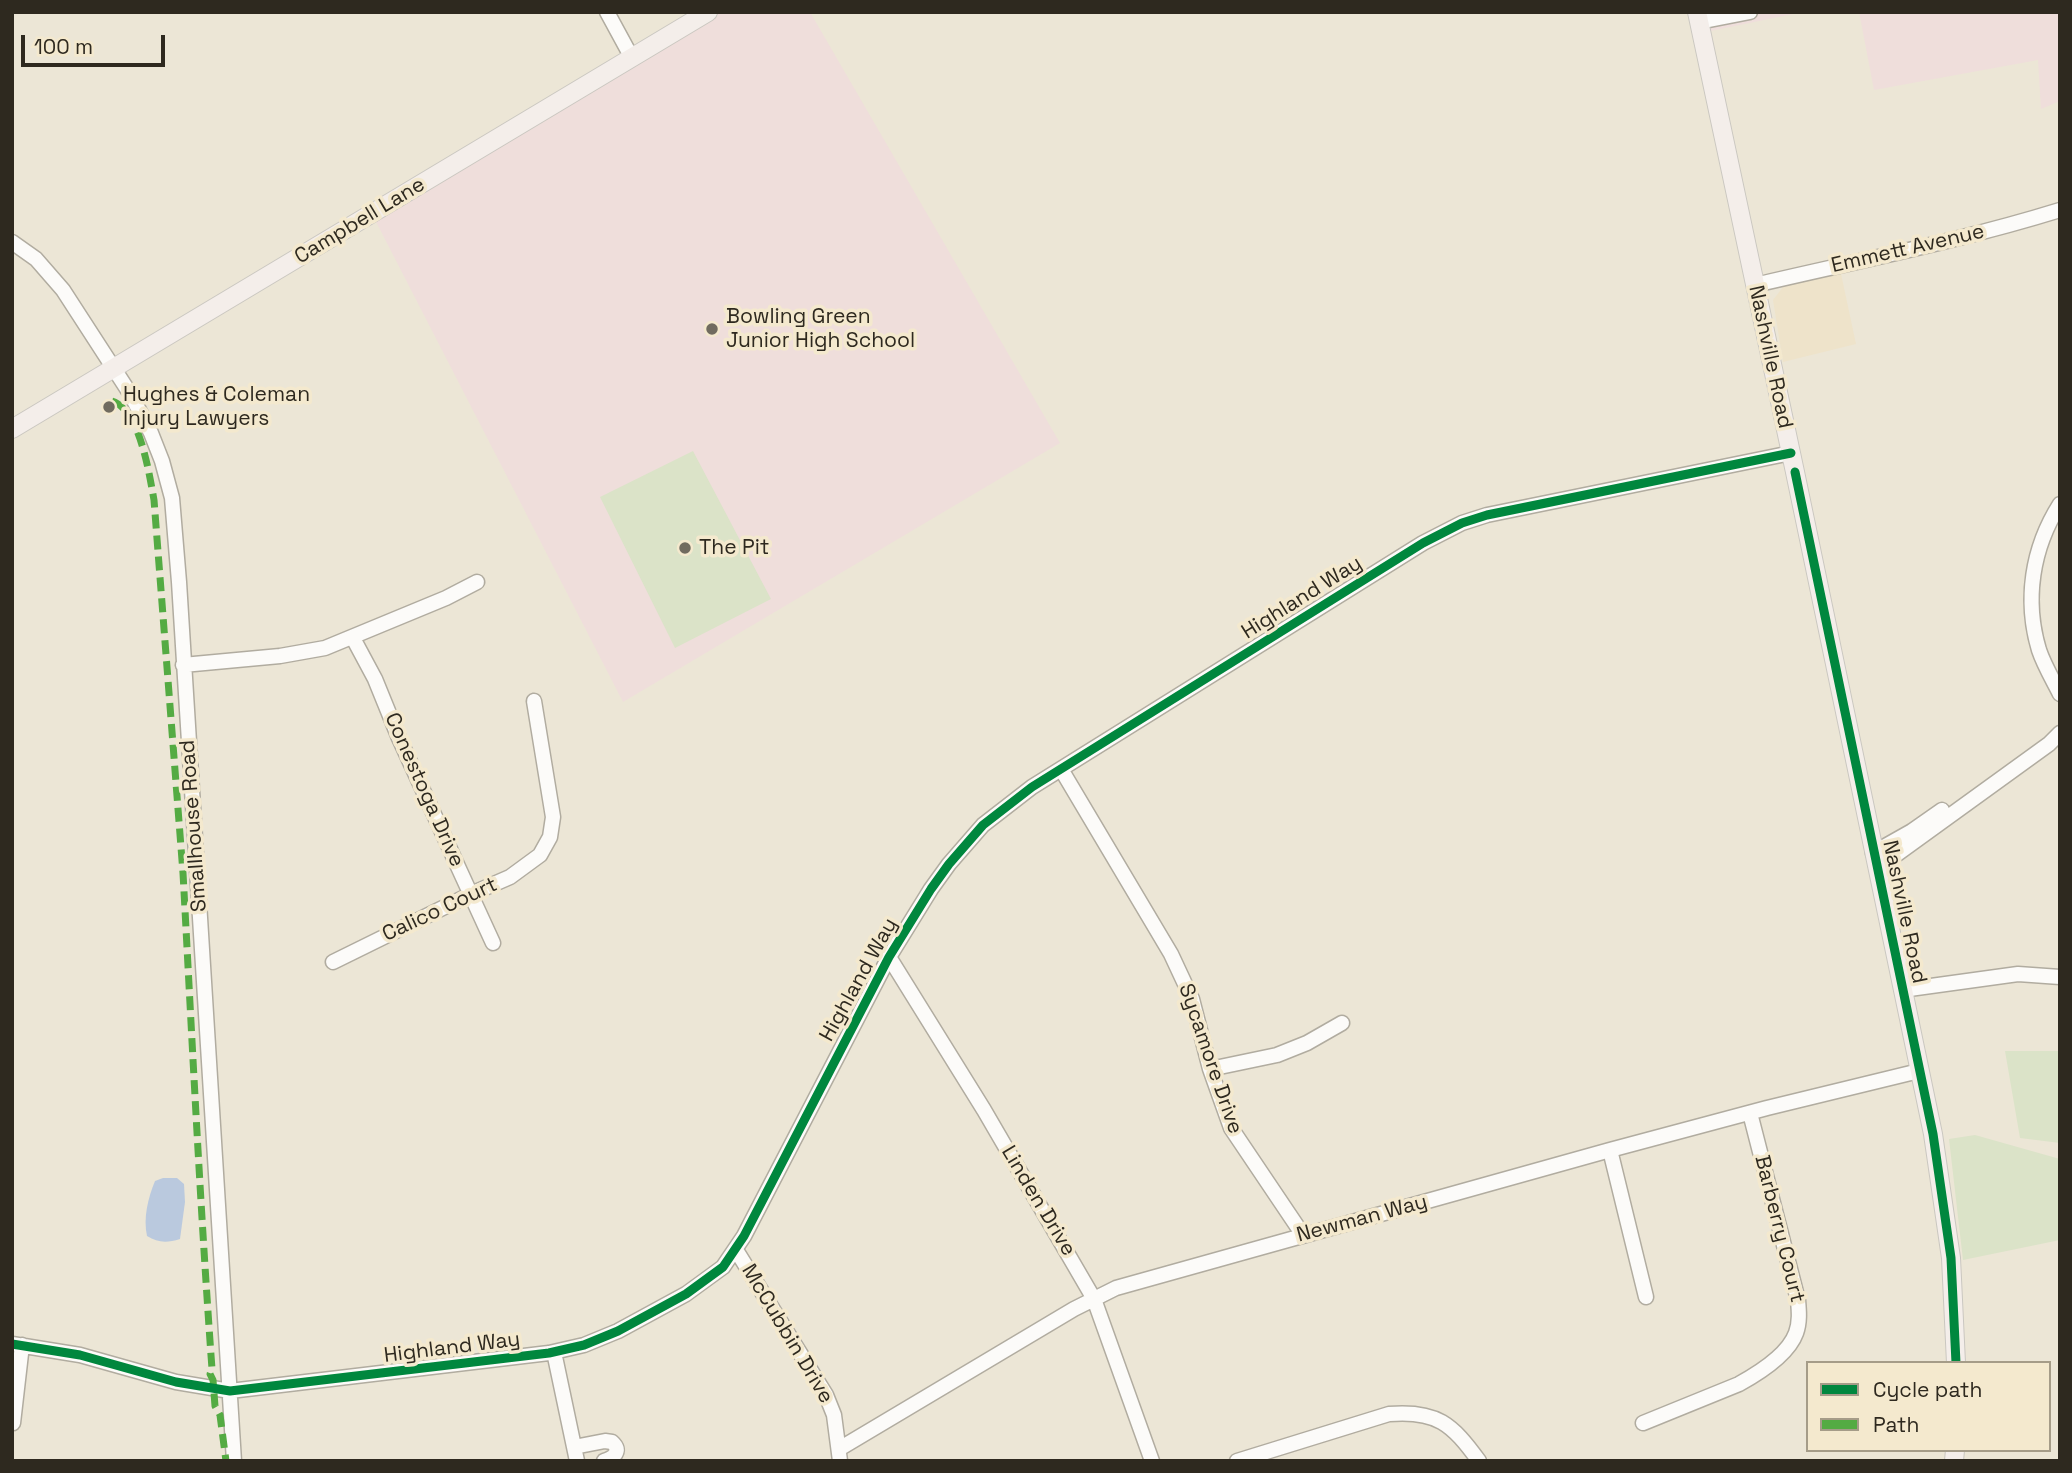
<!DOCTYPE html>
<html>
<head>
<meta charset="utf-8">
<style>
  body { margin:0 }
  #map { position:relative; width:2072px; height:1473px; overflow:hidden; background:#ece6d6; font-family:"Space Grotesk",sans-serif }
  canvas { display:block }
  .frame { position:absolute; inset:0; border:14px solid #2e291f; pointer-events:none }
  .legend { position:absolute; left:1806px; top:1361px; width:245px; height:91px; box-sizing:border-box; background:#f4e9ce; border:2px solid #a59c88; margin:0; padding:9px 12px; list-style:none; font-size:21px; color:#2e291f }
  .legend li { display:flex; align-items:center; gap:14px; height:35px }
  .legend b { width:35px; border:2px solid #a59c88 }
  .scale { position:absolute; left:21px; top:35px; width:144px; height:32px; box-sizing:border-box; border:4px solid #2e291f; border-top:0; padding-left:9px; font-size:21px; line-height:24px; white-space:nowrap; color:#2e291f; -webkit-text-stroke:5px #f4e9ce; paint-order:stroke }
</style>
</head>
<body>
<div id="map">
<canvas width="2072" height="1473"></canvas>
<div class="frame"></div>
<ul class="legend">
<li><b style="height:9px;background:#00873e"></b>Cycle path</li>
<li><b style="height:9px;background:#54ab43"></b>Path</li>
</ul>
<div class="scale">100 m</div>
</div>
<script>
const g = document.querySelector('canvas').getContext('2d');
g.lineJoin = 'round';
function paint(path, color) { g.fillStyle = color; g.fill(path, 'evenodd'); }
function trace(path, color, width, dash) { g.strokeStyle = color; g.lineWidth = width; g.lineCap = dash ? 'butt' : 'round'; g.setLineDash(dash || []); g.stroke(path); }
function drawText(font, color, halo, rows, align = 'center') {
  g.font = font + ' "Space Grotesk",sans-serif'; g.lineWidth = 7; g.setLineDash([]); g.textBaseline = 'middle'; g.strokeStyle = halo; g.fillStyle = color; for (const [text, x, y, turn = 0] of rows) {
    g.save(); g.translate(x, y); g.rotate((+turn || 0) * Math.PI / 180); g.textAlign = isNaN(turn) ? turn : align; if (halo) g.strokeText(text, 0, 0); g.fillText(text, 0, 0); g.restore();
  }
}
const built = new Path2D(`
  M 1840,269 L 1856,344 L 1783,362 L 1773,300 L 1783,287 Z`);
const education = new Path2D(`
  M 708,12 L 810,12 L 1060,443 L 623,702 L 372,214 Z
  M 1697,12 L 1803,12 L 1701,33 Z
  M 1859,12 L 2060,12 L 2060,101 L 2041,109 L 2038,60 L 1874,90 Z`);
const green = new Path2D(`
  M 693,451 L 771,599 L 675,648 L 600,497 Z
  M 2005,1051 L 2060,1051 L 2060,1143 L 2020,1138 Z
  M 1975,1135 L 2060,1159 L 2060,1240 L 1963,1260 L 1949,1139 Z`);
const water = new Path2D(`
  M 163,1178 L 177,1178 L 184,1184 L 185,1202 L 180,1239 C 167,1243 158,1243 147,1236 C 143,1218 148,1198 155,1181 Z`);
const minor = new Path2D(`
  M 607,12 L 632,58
  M 1699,22 L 1750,12
  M 12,242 L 36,259 L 63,290 L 131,395 L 151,433 L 162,461 L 172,498 L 179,582 L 234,1461
  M 1755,285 C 1857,261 1960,241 2060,210
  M 2060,504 C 2032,548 2024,600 2039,650 C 2044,665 2053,680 2060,694
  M 353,638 L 375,679 L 399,738 L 493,943
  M 183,665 L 280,656 L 325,648 L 446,598 L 477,582
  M 1061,769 L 1171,954 L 1192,999 L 1210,1069 L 1231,1128 L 1303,1235
  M 1873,853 L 1912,831 L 1942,810
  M 1876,865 L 1897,854 L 2049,744 L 2060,733
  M 889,957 L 984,1110 L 1094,1299 L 1152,1461
  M 333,962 L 471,894 L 510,877 L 540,855 L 550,837 L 553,817 L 534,701
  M 1902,990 L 2018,974 L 2060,977
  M 1210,1069 L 1277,1055 L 1307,1043 L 1342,1023
  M 1610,1150 L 1646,1297
  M 736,1250 L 826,1395 L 834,1415 L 840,1461
  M 12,1344 L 80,1355 L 176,1382 L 230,1391 L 549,1353 L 584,1345 L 618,1331 L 686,1294 L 723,1267 L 744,1236 L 889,957 L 931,889 L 949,864 L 983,825 L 1032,787 L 1423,543 L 1462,523 L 1487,515 L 1791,453
  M 554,1352 L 577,1461
  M 13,1423 L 22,1345
  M 1643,1423 L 1739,1384 C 1759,1373 1788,1355 1796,1333 C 1800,1322 1799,1311 1798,1300 L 1750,1113
  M 574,1447 L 605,1441 L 612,1442 C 622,1451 614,1458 604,1461
  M 839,1449 L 1074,1309 L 1116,1288 L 1610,1150 L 1767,1108 L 1919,1071
  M 1237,1461 L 1389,1414 C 1437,1410 1452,1424 1479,1461`);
const major = new Path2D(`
  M 1697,12 L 1795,472 L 1933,1134 L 1951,1258 L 1956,1363
  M 12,429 L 708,12
  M 1954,1461 L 1955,1450`);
const quiet = new Path2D(`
  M 112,401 C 140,410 149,473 154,500 L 183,873 C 192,1038 200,1204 212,1369 L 210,1374 L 213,1380 L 215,1406 L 220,1415 L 226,1461`);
const cycleway = new Path2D(`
  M 1795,472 L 1933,1134 L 1951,1258 L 1956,1363
  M 12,1344 L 80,1355 L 176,1382 L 230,1391 L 549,1353 L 584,1345 L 618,1331 L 686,1294 L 723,1267 L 744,1236 L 889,957 L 931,889 L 949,864 L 983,825 L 1032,787 L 1423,543 L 1462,523 L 1487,515 L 1791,453`);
const markers = [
  [712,329,7,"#706b5f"],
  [109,407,7,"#706b5f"],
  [685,548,7,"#706b5f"]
];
const streetNames = [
  ["Campbell Lane",360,221,-31],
  ["Emmett Avenue",1908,249,-13],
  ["Nashville Road",1770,357,78],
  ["Highland Way",1302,598,-32],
  ["Conestoga Drive",424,790,66],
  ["Smallhouse Road",194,826,-94],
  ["Calico Court",440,910,-25],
  ["Nashville Road",1904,912,78],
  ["Highland Way",859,980,-61],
  ["Sycamore Drive",1210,1059,71],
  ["Linden Drive",1038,1201,59],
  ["Newman Way",1362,1219,-15],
  ["Barberry Court",1779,1229,76],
  ["McCubbin Drive",787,1334,59],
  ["Highland Way",452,1348,-7]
];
const poiNames = [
  ["Bowling Green",726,317],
  ["Junior High School",726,341],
  ["Hughes & Coleman",123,395],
  ["Injury Lawyers",123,419],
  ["The Pit",699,548]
];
paint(built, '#eee3ca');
paint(education, '#efdedb');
paint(green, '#dbe3c8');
paint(water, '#bac9de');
trace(minor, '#b1aca0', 17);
trace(major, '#cac7c0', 20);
trace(minor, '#fcfbf9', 14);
trace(major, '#f4eeea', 18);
trace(quiet, '#54ab43', 7, [14, 7]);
trace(cycleway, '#00873e', 9);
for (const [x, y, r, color] of markers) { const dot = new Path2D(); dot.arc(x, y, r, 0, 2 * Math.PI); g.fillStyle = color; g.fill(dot); trace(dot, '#f4e9ce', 2.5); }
drawText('21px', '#2e291f', '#f4e9ce', streetNames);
drawText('21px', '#2e291f', '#f4e9ce', poiNames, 'left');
</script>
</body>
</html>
